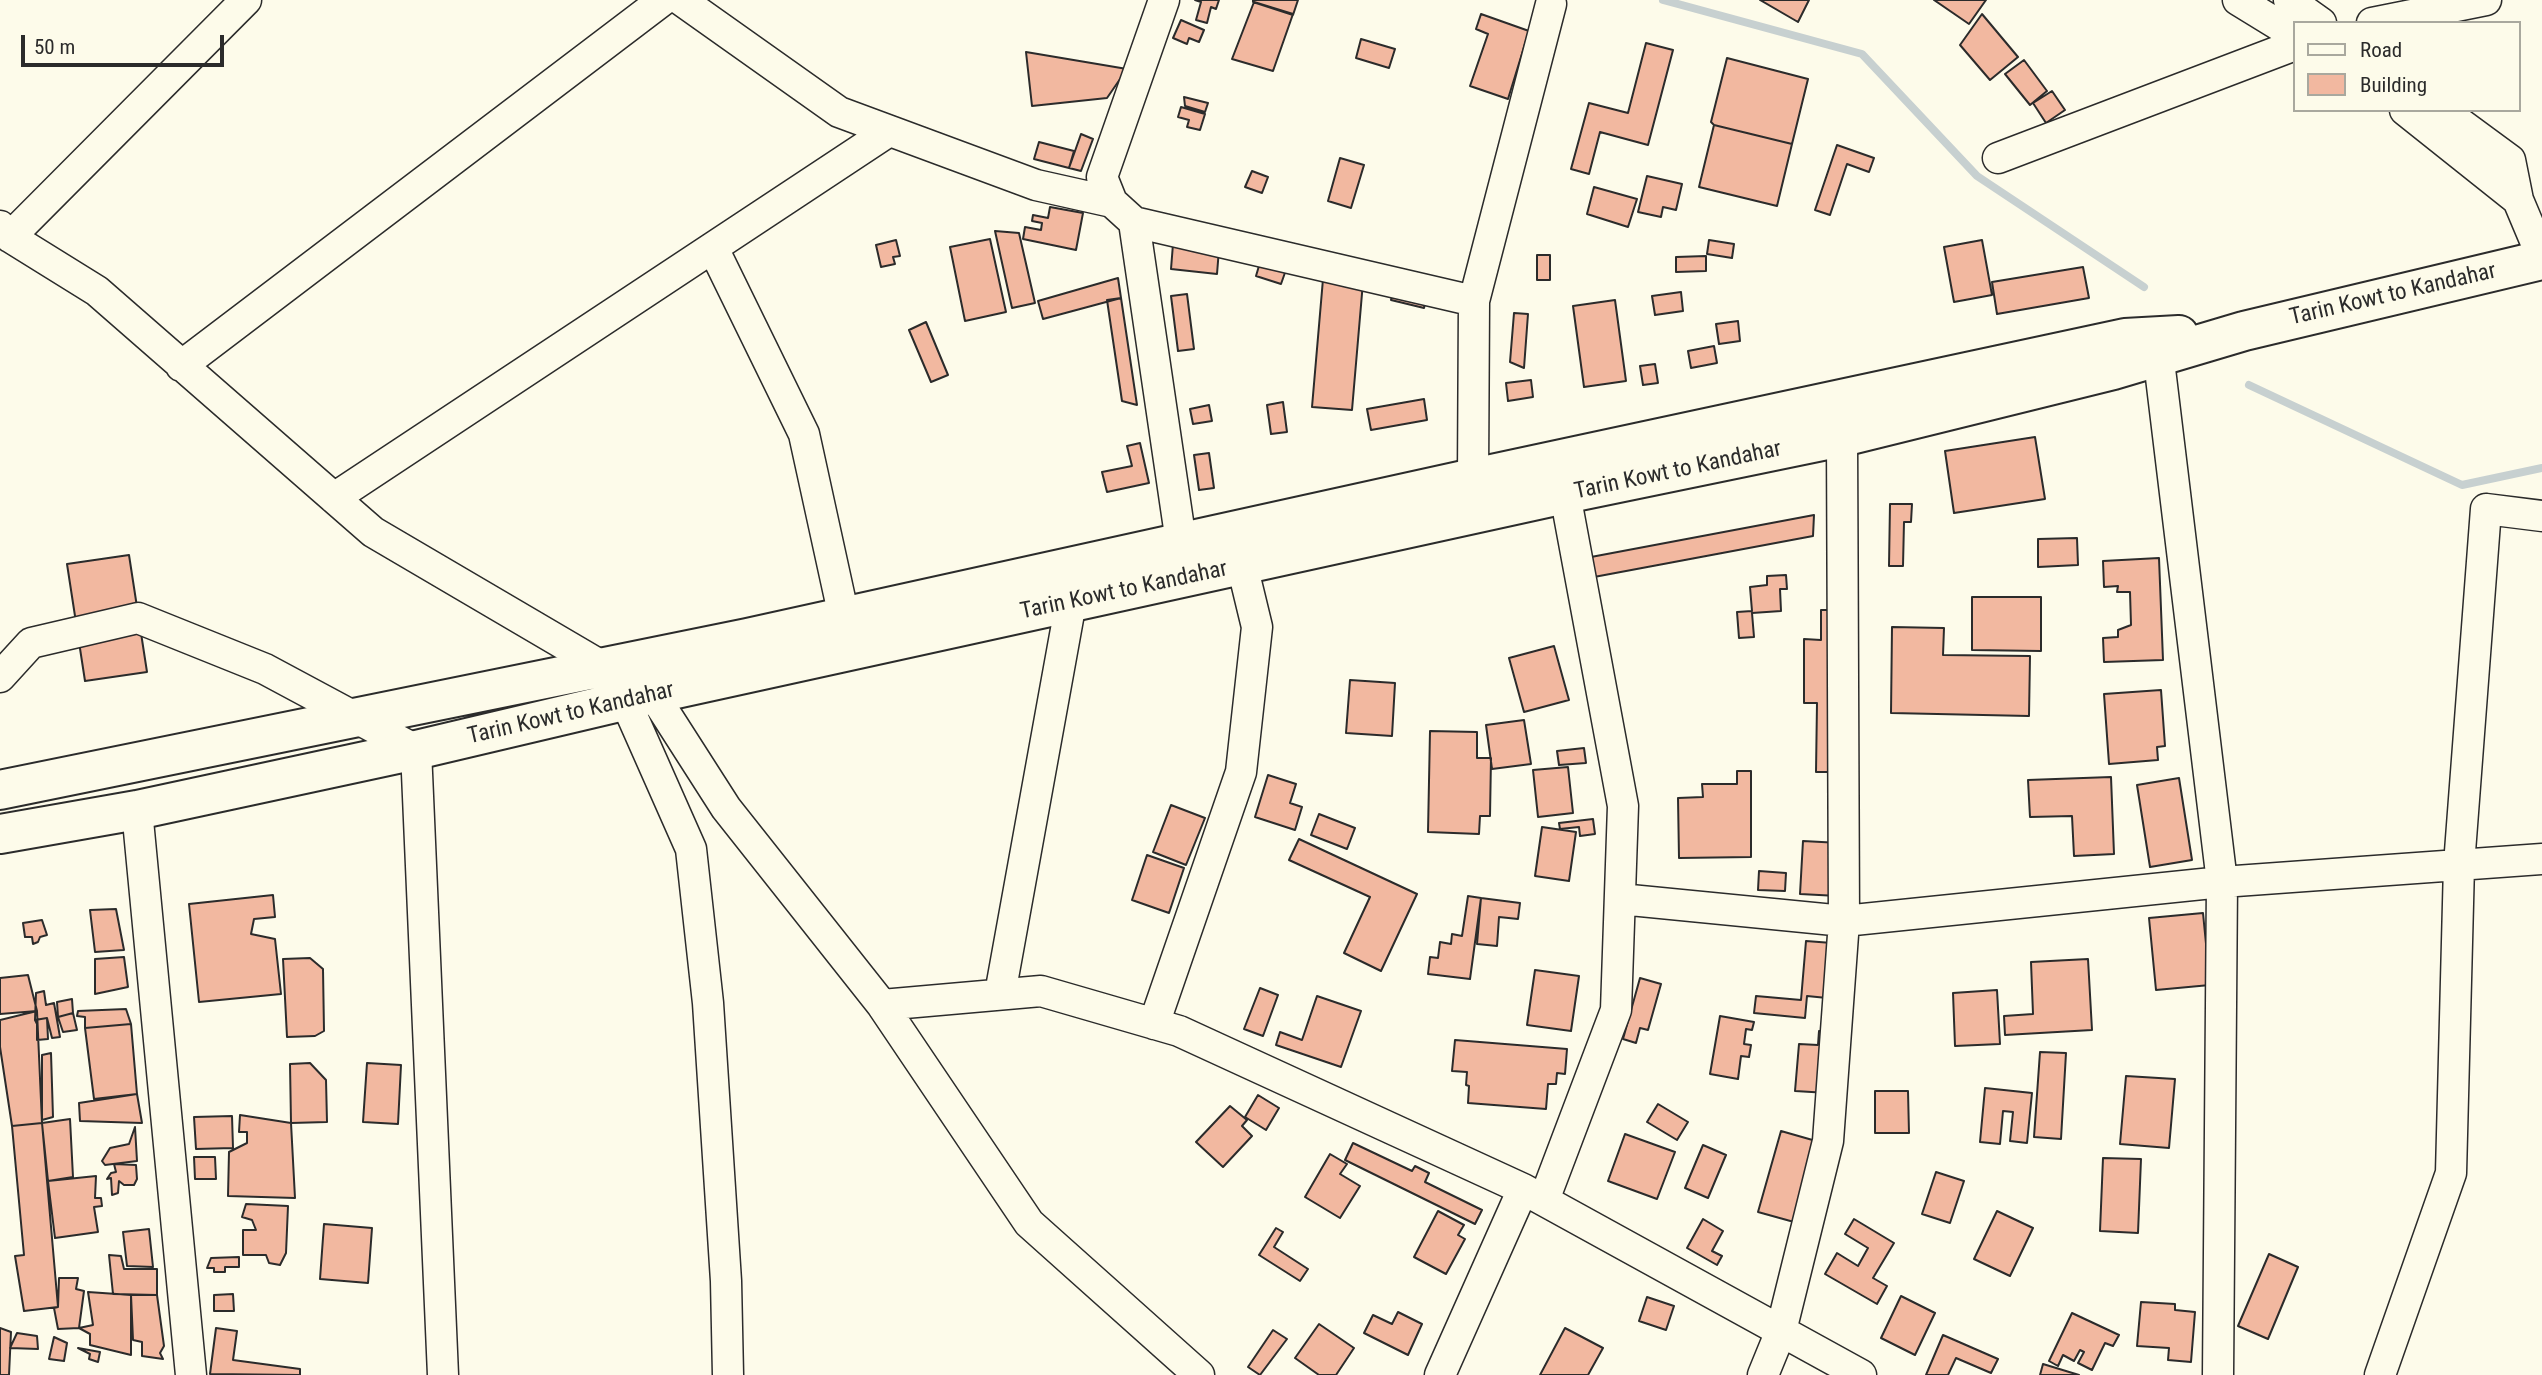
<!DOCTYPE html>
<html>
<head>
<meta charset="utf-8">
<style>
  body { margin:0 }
  #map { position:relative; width:2542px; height:1375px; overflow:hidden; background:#fdfbea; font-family:"Roboto Condensed",sans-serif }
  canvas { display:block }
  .legend { position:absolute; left:2293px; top:21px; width:228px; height:91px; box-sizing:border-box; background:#fdfbea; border:2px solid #a9a89e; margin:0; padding:9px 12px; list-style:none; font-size:21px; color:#2b2b2b }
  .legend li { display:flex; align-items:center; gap:14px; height:35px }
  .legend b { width:35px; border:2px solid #a9a89e }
  .scale { position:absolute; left:21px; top:35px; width:203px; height:32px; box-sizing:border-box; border:4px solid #2b2b2b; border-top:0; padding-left:9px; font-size:21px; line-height:24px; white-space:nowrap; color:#2b2b2b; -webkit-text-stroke:5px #fdfbea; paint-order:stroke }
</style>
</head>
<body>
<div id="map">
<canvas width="2542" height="1375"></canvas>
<ul class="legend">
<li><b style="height:9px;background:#fdfbea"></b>Road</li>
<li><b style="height:19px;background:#f2b8a0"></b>Building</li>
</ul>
<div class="scale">50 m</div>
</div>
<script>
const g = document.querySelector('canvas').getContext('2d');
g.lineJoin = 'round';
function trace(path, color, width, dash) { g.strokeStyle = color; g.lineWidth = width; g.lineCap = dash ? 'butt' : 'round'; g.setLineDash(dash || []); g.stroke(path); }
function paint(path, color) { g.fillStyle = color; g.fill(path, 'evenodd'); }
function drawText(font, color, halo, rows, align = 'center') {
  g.font = font + ' "Roboto Condensed",sans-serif'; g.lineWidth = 5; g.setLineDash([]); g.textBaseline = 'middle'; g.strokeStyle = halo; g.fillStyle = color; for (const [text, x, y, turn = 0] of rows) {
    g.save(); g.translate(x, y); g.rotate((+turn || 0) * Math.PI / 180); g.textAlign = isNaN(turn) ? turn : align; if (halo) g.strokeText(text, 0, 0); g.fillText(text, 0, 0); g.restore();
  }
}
const stream = new Path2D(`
  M 1663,0 L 1862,54 L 1977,176 L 2144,287
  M 2249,385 L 2462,485 L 2542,468`);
const building = new Path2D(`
  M 1195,0 L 1219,0 L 1216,9 L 1211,7 L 1207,23 L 1196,20 L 1201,2 Z
  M 1253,0 L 1298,0 L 1293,15 L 1253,2 Z
  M 1760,0 L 1809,0 L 1798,22 Z
  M 1934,0 L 1986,0 L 1969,24 Z
  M 1254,2 L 1293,14 L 1273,71 L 1232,59 Z
  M 1481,14 L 1529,31 L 1508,99 L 1470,86 L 1488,34 L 1476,29 Z
  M 1982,14 L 2018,57 L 1990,80 L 1960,45 Z
  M 1181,20 L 1204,30 L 1199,42 L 1189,38 L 1187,44 L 1173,38 Z
  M 1361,39 L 1395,49 L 1389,68 L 1356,58 Z
  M 1646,43 L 1673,50 L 1648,145 L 1600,132 L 1589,174 L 1571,169 L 1589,103 L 1628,113 Z
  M 1026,52 L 1127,69 L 1107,98 L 1032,106 Z
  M 1727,58 L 1808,79 L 1792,144 L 1714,125 L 1711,122 Z
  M 2024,60 L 2047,91 L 2030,105 L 2005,74 Z
  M 2052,91 L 2065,110 L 2046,123 L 2033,103 Z
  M 1184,97 L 1208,103 L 1205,112 L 1185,106 Z
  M 1181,107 L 1205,114 L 1200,130 L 1187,127 L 1189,120 L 1178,117 Z
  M 1714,125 L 1792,144 L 1777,206 L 1699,187 Z
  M 1081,134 L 1093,139 L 1081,171 L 1069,168 Z
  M 1039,142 L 1074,151 L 1069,168 L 1034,159 Z
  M 1837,145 L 1874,158 L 1869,172 L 1847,164 L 1830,215 L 1815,210 Z
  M 1340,158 L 1364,165 L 1351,208 L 1328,201 Z
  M 1252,171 L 1268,177 L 1262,193 L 1245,187 Z
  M 1647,176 L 1682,184 L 1676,210 L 1663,207 L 1661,217 L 1638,212 Z
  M 1594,187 L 1637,199 L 1628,227 L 1587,214 Z
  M 1050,207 L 1083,213 L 1076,250 L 1023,239 L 1025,227 L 1041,230 L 1042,223 L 1032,221 L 1033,215 L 1048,218 Z
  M 995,231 L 1019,233 L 1035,303 L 1012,308 Z
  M 990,239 L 1006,312 L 965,321 L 950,247 Z
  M 896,240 L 900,256 L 893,257 L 895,264 L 881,267 L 876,245 Z
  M 1709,240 L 1734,244 L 1732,258 L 1707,254 Z
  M 1982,240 L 1992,295 L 1954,302 L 1944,247 Z
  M 1173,244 L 1219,249 L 1217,274 L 1171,269 Z
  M 1537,255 L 1550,255 L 1550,280 L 1537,280 Z
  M 1706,256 L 1706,271 L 1676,272 L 1676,257 Z
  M 1261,259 L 1287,267 L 1281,284 L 1256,276 Z
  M 2083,267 L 2089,298 L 1997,314 L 1992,282 Z
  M 1118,278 L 1121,298 L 1043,319 L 1038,301 Z
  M 1323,279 L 1363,282 L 1352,410 L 1312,407 Z
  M 1395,283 L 1428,291 L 1424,308 L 1391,300 Z
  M 1681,292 L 1683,311 L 1655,315 L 1652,296 Z
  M 1187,294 L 1194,349 L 1178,351 L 1171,296 Z
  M 1121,298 L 1137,405 L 1122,401 L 1107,300 Z
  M 1615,300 L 1626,381 L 1584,387 L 1573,306 Z
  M 1514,313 L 1528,314 L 1524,368 L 1510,362 Z
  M 1738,321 L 1740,341 L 1719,344 L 1716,324 Z
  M 926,322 L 948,375 L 931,382 L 909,330 Z
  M 1714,346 L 1717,363 L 1691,368 L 1688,351 Z
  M 1655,364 L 1658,383 L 1643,385 L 1640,366 Z
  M 1531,380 L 1533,397 L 1508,401 L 1506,383 Z
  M 1424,399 L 1427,420 L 1371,430 L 1367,409 Z
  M 1283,402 L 1287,432 L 1271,434 L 1267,405 Z
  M 1209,405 L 1212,421 L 1193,424 L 1190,409 Z
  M 2035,437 L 2045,499 L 1954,513 L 1945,451 Z
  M 1140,443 L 1149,483 L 1107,492 L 1102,472 L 1132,466 L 1127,446 Z
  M 1209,453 L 1214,488 L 1199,490 L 1194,455 Z
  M 1890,504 L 1912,504 L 1911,522 L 1904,522 L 1903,566 L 1889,566 Z
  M 1814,515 L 1813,536 L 1594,577 L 1591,557 Z
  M 2077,538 L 2078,565 L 2038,567 L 2038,539 Z
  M 129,555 L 147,672 L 85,681 L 67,564 Z
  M 2159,558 L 2163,660 L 2104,662 L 2103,638 L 2118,637 L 2118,630 L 2131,625 L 2130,592 L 2117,592 L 2118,586 L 2104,587 L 2103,561 Z
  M 1786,575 L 1787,589 L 1780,589 L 1781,611 L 1752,613 L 1754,637 L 1739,638 L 1737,612 L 1752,611 L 1750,587 L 1767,585 L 1767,576 Z
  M 1972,597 L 2041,597 L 2041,651 L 1972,650 Z
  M 1821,610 L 1839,610 L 1837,772 L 1816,772 L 1817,703 L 1804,703 L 1804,639 L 1821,640 Z
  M 1892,627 L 1944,628 L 1943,655 L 2030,656 L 2029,716 L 1891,713 Z
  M 1554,646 L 1569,700 L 1524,712 L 1509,658 Z
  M 1350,680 L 1395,683 L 1392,736 L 1346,733 Z
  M 2161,690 L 2165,746 L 2157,747 L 2158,760 L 2109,764 L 2104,694 Z
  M 1524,720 L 1531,764 L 1492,769 L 1486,725 Z
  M 1430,731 L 1477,732 L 1477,758 L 1491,758 L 1490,816 L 1480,816 L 1479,834 L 1428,832 Z
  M 1584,748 L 1586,763 L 1559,765 L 1557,751 Z
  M 1568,767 L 1573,813 L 1538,817 L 1533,770 Z
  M 1737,771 L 1751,771 L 1751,857 L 1679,858 L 1678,798 L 1703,797 L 1702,784 L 1737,784 Z
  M 1268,775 L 1296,784 L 1290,803 L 1302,807 L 1295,830 L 1255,817 Z
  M 2111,777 L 2114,854 L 2074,856 L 2072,816 L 2030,817 L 2028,780 Z
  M 2179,778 L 2192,860 L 2150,867 L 2137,785 Z
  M 1171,805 L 1205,818 L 1186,865 L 1153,852 Z
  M 1319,814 L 1355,828 L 1347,849 L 1311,835 Z
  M 1593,819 L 1595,834 L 1580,836 L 1579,827 L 1560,829 L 1559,823 Z
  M 1542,827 L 1576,832 L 1569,881 L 1535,876 Z
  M 1299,839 L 1417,894 L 1381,971 L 1344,953 L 1370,897 L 1289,860 Z
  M 1803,841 L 1840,843 L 1838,896 L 1800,894 Z
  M 1147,855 L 1184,868 L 1169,913 L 1132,900 Z
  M 1759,871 L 1786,873 L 1785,891 L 1758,890 Z
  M 273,895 L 275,917 L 254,919 L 251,934 L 275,939 L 281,994 L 199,1002 L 189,904 Z
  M 1468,896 L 1481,898 L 1470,979 L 1428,974 L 1430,957 L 1438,958 L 1440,942 L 1451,944 L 1452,934 L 1462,936 Z
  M 1481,898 L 1520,903 L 1518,919 L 1499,917 L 1497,946 L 1477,944 Z
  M 116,909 L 124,950 L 95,952 L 90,910 Z
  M 2203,913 L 2210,985 L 2156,990 L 2149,918 Z
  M 42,920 L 47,935 L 40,937 L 38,942 L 33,944 L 32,937 L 25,937 L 23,923 Z
  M 1806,941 L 1832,943 L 1827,998 L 1807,996 L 1805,1018 L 1754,1013 L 1756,996 L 1801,1000 Z
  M 124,957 L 128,987 L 95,994 L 95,959 Z
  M 310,958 L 323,969 L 324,1031 L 315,1036 L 287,1037 L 283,959 Z
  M 2088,959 L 2092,1030 L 2005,1035 L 2004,1016 L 2033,1014 L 2031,962 Z
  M 1535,970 L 1579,976 L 1571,1031 L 1527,1025 Z
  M 28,975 L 37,1011 L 0,1014 L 0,978 Z
  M 1640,978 L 1661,984 L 1648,1030 L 1640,1028 L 1636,1043 L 1623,1039 Z
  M 1260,988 L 1278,995 L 1263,1036 L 1244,1029 Z
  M 1997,990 L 2000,1044 L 1955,1046 L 1953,993 Z
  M 44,991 L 46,1005 L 54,1003 L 60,1037 L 52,1038 L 47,1018 L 35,1020 L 36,993 Z
  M 1317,996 L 1361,1011 L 1341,1067 L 1276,1045 L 1280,1032 L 1302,1040 Z
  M 72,999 L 73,1013 L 58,1017 L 57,1002 Z
  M 126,1009 L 131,1024 L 85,1028 L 85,1017 L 77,1016 L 78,1011 Z
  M 37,1011 L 42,1123 L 12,1126 L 0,1047 L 0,1020 Z
  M 73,1013 L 77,1030 L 63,1032 L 58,1017 Z
  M 1720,1016 L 1754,1022 L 1752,1030 L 1746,1029 L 1744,1044 L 1751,1045 L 1749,1057 L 1741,1056 L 1738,1079 L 1710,1074 Z
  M 47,1018 L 48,1039 L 37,1040 L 37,1024 L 35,1020 Z
  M 131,1024 L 137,1094 L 94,1099 L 85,1028 Z
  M 1819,1031 L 1833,1032 L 1828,1093 L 1795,1091 L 1799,1044 L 1818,1045 Z
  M 1455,1040 L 1567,1049 L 1565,1074 L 1557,1073 L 1556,1084 L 1548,1084 L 1546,1109 L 1468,1103 L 1469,1086 L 1466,1085 L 1467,1072 L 1452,1071 Z
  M 2040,1052 L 2066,1053 L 2061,1139 L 2034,1137 Z
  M 51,1053 L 53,1117 L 42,1120 L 42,1055 Z
  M 310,1063 L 326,1080 L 327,1122 L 291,1123 L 290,1064 Z
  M 367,1063 L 401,1065 L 398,1124 L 363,1122 Z
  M 2126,1076 L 2175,1079 L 2169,1148 L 2120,1144 Z
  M 1985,1088 L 2032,1093 L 2027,1143 L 2010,1141 L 2013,1112 L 2003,1111 L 2000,1144 L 1980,1142 Z
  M 1875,1091 L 1908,1091 L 1909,1133 L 1875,1133 Z
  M 137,1094 L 142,1123 L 80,1121 L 79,1103 Z
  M 1258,1095 L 1279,1108 L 1266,1130 L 1245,1117 Z
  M 1658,1104 L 1688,1122 L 1677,1140 L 1647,1122 Z
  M 1230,1106 L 1247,1120 L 1242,1126 L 1252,1136 L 1223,1167 L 1196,1142 Z
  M 240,1115 L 291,1123 L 295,1198 L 228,1196 L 229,1152 L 247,1143 L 247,1132 L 239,1132 Z
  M 232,1116 L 233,1148 L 196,1149 L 194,1117 Z
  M 70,1119 L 73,1177 L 48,1181 L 42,1123 Z
  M 42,1123 L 58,1307 L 24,1311 L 15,1256 L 24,1255 L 12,1126 Z
  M 135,1127 L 137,1161 L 105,1165 L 102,1161 L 110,1148 L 129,1144 Z
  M 1781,1131 L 1816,1141 L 1794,1222 L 1758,1212 Z
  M 1625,1134 L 1675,1152 L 1657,1199 L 1608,1181 Z
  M 1353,1143 L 1412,1171 L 1415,1166 L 1429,1173 L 1425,1182 L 1482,1210 L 1475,1224 L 1345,1160 Z
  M 1703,1145 L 1726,1155 L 1708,1198 L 1685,1188 Z
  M 1330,1154 L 1347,1164 L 1340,1174 L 1360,1186 L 1340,1218 L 1305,1197 Z
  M 194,1157 L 215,1157 L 216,1179 L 195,1179 Z
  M 2103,1158 L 2141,1159 L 2138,1233 L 2100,1231 Z
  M 114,1164 L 136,1165 L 137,1179 L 134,1185 L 124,1185 L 119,1181 L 118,1193 L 112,1195 L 111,1178 L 107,1179 L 111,1173 L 116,1172 Z
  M 1936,1172 L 1964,1181 L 1950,1223 L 1922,1214 Z
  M 96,1176 L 95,1198 L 101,1198 L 102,1206 L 94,1207 L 98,1232 L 55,1238 L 48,1181 Z
  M 246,1204 L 288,1206 L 286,1253 L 280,1265 L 269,1263 L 266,1255 L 243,1255 L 243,1230 L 256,1230 L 252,1220 L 242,1217 Z
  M 1438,1211 L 1464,1225 L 1458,1235 L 1465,1239 L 1446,1274 L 1414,1257 Z
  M 1997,1211 L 2033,1228 L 2010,1276 L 1974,1259 Z
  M 1703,1219 L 1723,1231 L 1712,1251 L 1722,1256 L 1717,1265 L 1687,1248 Z
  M 1854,1219 L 1894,1243 L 1873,1278 L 1887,1286 L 1877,1304 L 1825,1274 L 1837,1253 L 1858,1266 L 1868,1248 L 1845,1234 Z
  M 324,1224 L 372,1228 L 368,1283 L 320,1279 Z
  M 1276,1228 L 1283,1232 L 1274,1247 L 1308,1269 L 1300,1281 L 1259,1255 Z
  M 149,1229 L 153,1267 L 127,1266 L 123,1232 Z
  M 2269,1254 L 2298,1267 L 2268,1339 L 2238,1326 Z
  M 109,1255 L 121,1256 L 124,1269 L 157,1269 L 157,1295 L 113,1294 Z
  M 239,1257 L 239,1267 L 225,1267 L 225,1272 L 214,1272 L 214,1268 L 207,1268 L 211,1258 Z
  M 59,1278 L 78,1278 L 76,1289 L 84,1291 L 79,1328 L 58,1329 L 54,1308 L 58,1307 Z
  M 88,1292 L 131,1295 L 131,1355 L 90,1345 L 90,1334 L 79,1328 L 93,1325 Z
  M 233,1294 L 234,1311 L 214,1311 L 214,1295 Z
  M 131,1295 L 157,1295 L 164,1346 L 160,1353 L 163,1359 L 142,1356 L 142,1342 L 133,1340 Z
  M 1901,1296 L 1935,1313 L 1915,1355 L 1881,1338 Z
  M 1647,1297 L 1674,1306 L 1666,1330 L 1639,1321 Z
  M 2141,1302 L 2175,1304 L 2175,1310 L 2195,1312 L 2191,1362 L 2168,1360 L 2169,1348 L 2137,1346 Z
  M 1398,1312 L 1422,1324 L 1408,1355 L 1364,1333 L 1373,1315 L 1392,1324 Z
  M 2072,1313 L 2119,1335 L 2113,1346 L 2105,1343 L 2092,1370 L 2078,1363 L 2084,1352 L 2080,1350 L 2074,1361 L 2063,1355 L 2058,1366 L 2049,1361 Z
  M 1319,1324 L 1354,1348 L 1336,1375 L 1319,1375 L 1295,1358 Z
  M 0,1328 L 11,1332 L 9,1375 L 0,1375 Z
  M 216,1328 L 237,1331 L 233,1360 L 300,1369 L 300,1375 L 210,1374 Z
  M 1565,1328 L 1603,1348 L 1588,1375 L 1540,1375 Z
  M 1273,1330 L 1287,1339 L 1260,1375 L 1248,1367 Z
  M 17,1333 L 37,1336 L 38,1349 L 10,1348 Z
  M 1943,1335 L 1998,1359 L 1991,1373 L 1956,1358 L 1948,1375 L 1926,1375 Z
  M 54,1337 L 67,1343 L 64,1361 L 49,1359 Z
  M 78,1348 L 100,1352 L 98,1362 L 89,1359 L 90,1354 Z
  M 2043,1364 L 2079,1375 L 2040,1375 Z`);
const minor = new Path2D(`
  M 681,0 L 839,112 L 1036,185 L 1112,202
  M 1164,0 L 1102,177 L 1112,202 L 1134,222 L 1181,542
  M 2238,0 L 2295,35
  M 2289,0 L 2321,23
  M 2372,23 L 2486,0
  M 2405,110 L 2518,200
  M 2442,110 L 2510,160 L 2518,200 L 2542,257
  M 1998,158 L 2295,45
  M 1134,222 L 1474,301
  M 0,226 L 10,237 L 97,291 L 373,532 L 603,667
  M 10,237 L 246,0
  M 713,248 L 804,434 L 844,617
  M 2156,336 L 2222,882 L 2218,1375
  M 181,366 L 663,0
  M 1473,478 L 1474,301 L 1551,4
  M 334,498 L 889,131
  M 0,677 L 31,643 L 138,618 L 265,669 L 416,750 L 443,1375
  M 653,694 L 726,808 L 882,1005 L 1029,1223 L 1199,1375
  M 625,700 L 691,849 L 708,1003 L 726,1281 L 728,1375
  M 137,810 L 191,1375
  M 1620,899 L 1844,921 L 2222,882 L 2542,859
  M 1000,994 L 1071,602
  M 882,1005 L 1041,991 L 1179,1031 L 1523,1189 L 1861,1375
  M 1154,1024 L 1241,772 L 1257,627 L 1242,565
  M 1544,1200 L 1616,1010 L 1623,806 L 1565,494
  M 1440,1375 L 1523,1189
  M 1763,1375 L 1781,1331 L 1828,1141 L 1844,921 L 1842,437
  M 2380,1375 L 2451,1173 L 2459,865 L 2486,509 L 2542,516`);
const major = new Path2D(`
  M 0,790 L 747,638 L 1473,478 L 2125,338 L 2179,335
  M 0,834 L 137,810 L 416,750 L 653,694 L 1565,494 L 1842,437 L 2113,370 L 2244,331 L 2542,260`);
const streetNames = [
  ["Tarin Kowt to Kandahar",2393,295,-13],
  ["Tarin Kowt to Kandahar",1678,471,-12],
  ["Tarin Kowt to Kandahar",1124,591,-12],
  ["Tarin Kowt to Kandahar",571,714,-13]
];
trace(stream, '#c7d0d0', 8);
paint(building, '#f2b8a0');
trace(building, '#2b2b2b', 2);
trace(minor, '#2b2b2b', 33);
trace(major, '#2b2b2b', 42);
trace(minor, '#fdfbea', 30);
trace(major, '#fdfbea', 38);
drawText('23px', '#2b2b2b', '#fdfbea', streetNames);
</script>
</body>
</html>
